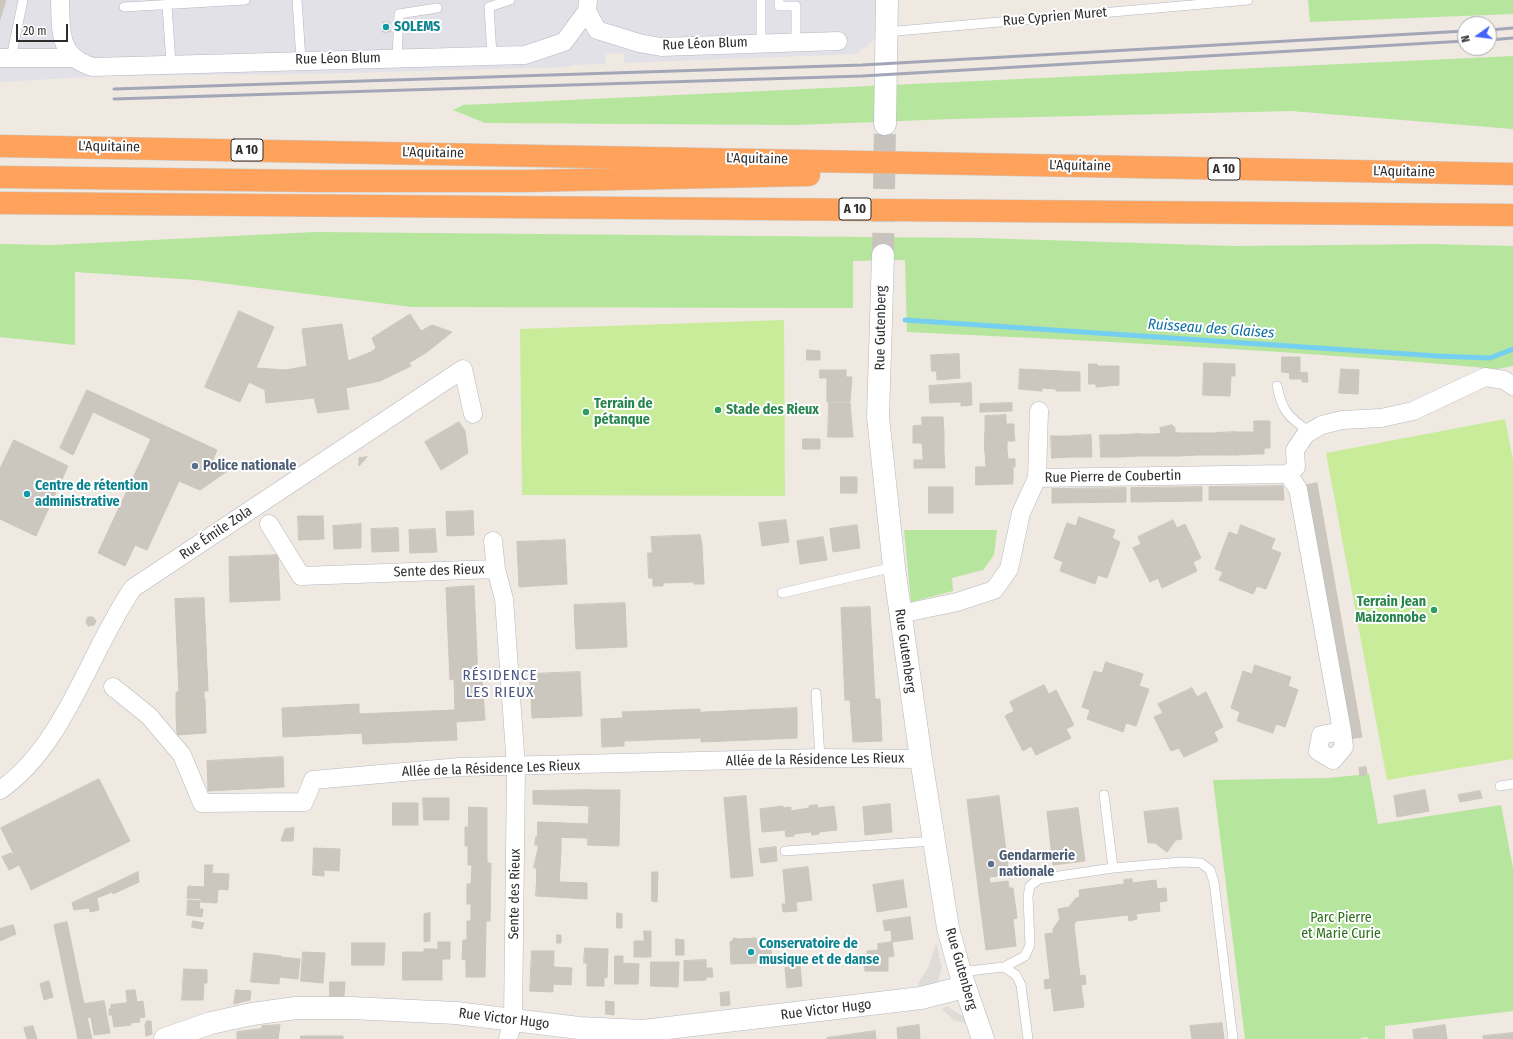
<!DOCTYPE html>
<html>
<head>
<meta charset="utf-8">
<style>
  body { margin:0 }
  #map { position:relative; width:1513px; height:1039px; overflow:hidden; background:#efe9e1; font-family:"Fira Sans Condensed",sans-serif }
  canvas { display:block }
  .north { position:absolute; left:1457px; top:16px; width:40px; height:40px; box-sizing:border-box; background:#fff; border:1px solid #ababab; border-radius:50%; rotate:256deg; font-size:11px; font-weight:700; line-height:16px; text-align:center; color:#2e2e2e }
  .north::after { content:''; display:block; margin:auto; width:14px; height:18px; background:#4264fb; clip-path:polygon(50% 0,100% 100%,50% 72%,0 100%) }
  .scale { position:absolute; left:16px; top:24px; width:52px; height:18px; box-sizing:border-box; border:2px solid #2e2e2e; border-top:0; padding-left:5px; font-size:12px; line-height:14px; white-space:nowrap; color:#2e2e2e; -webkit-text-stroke:3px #fff; paint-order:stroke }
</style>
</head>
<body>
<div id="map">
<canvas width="1513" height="1039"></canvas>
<div class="north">N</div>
<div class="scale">20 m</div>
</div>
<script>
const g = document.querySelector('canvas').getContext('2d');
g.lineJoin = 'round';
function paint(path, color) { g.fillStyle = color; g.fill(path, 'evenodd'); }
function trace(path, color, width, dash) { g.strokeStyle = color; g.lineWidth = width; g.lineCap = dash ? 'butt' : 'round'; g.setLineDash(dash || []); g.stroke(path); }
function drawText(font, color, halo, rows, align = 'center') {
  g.font = font + ' "Fira Sans Condensed",sans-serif'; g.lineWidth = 4; g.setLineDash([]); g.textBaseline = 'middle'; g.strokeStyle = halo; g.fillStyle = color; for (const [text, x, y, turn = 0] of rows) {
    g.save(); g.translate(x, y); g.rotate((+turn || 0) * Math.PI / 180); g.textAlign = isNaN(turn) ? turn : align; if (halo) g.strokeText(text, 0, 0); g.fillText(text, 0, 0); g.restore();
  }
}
const industrial = new Path2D(`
  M 0,0 L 887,0 L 885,32 L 856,54 L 624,63 L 624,53 L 606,54 L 605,64 L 572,65 L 569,67 L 307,74 L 106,76 L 0,82 Z`);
const green = new Path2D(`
  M 1308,0 L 1513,0 L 1513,14 L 1310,22 Z
  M 1513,56 L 1513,129 L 1291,111 L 952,119 L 797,125 L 485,123 L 453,110 L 463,105 Z
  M 316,232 L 980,238 L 1235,246 L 1433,244 L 1513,246 L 1513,366 L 1497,369 C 1301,351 1104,341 907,332 L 905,260 L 853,261 L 853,308 L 412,307 L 196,280 L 75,272 L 75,345 L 0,337 L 0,244 L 51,245 Z
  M 904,530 L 997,530 L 994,555 L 983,570 L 952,578 L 953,591 L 911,602 Z
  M 1369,774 L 1378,824 L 1501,805 L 1513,868 L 1513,1011 L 1385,1026 L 1385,1039 L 1368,1039 L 1367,1037 L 1358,1039 L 1245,1039 L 1213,780 L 1328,778 Z`);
const pitch = new Path2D(`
  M 784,320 L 785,496 L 522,495 L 520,329 Z
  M 1505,419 L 1513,460 L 1513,759 L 1387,780 L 1326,453 Z`);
const plaza = new Path2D(`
  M 936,943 L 942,967 L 938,981 L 921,991 L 918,983 L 928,968 Z
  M 947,1006 L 964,1017 L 966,1024 L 954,1020 L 942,1009 Z`);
const stream = new Path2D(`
  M 905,320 L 1437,356 L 1490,358 L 1513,349`);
const building = new Path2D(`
  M 0,0 L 6,0 L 0,19 Z
  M 383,22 L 389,22 L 390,32 L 383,32 Z
  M 239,311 L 274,327 L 256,368 L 286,370 L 307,366 L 302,329 L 342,324 L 348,361 L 371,352 L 376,348 L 372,338 L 410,314 L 421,331 L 432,325 L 452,332 L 427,352 L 409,363 L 411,366 L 380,381 L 346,388 L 349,409 L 318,413 L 314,398 L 266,403 L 265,390 L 249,382 L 240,402 L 205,387 Z
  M 807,350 L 820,351 L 820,360 L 807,360 Z
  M 959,354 L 960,378 L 937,380 L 936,355 Z
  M 931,355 L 936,355 L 936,371 L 932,371 Z
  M 1282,357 L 1289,357 L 1290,373 L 1282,372 Z
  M 1289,357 L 1300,357 L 1300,373 L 1307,372 L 1308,382 L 1302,382 L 1302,379 L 1290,379 Z
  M 1204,363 L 1235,364 L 1235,376 L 1231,376 L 1230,396 L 1203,395 Z
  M 1089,364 L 1097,364 L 1098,366 L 1119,366 L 1119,385 L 1096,387 L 1096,384 L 1089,384 Z
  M 1020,369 L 1080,372 L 1080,391 L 1056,391 L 1056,389 L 1042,388 L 1042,391 L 1019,389 Z
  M 1341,369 L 1359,370 L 1358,394 L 1339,393 Z
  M 820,370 L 846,370 L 846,377 L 852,377 L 850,402 L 827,402 L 827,378 L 820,378 Z
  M 971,383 L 972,405 L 961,406 L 961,402 L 930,403 L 929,386 Z
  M 87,390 L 217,450 L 212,462 L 229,470 L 200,490 L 179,481 L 147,550 L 135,545 L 125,566 L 98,553 L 151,439 L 93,412 L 73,455 L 60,448 Z
  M 829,403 L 850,403 L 853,437 L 828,437 Z
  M 1012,403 L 1012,411 L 980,412 L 980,404 Z
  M 1006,415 L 1006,424 L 1014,424 L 1014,433 L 985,433 L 985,416 Z
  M 922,417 L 943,417 L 944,434 L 913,435 L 913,426 L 922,425 Z
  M 1254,421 L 1270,421 L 1270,448 L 1264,448 L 1264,454 L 1255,454 Z
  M 459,422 L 465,431 L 468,453 L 441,470 L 425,442 Z
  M 1172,425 L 1175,428 L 1175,433 L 1161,434 L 1160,428 Z
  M 1235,432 L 1254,432 L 1255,454 L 1236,455 Z
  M 1235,432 L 1236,455 L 1217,455 L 1216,433 Z
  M 985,433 L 1014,433 L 1015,441 L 1007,441 L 1007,450 L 985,451 Z
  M 1178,433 L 1197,433 L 1198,455 L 1178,456 Z
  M 1178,433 L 1178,456 L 1158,456 L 1158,434 Z
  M 1197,433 L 1216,433 L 1217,455 L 1198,455 Z
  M 944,434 L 944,452 L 923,452 L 922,443 L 913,443 L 913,435 Z
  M 1139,434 L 1158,434 L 1158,456 L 1140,456 Z
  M 1139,434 L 1140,456 L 1120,457 L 1120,435 Z
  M 1091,435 L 1092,457 L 1072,457 L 1072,436 Z
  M 1100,435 L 1120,435 L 1120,457 L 1101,457 Z
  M 1051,436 L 1072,436 L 1072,457 L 1052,458 Z
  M 803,439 L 820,439 L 820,449 L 803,449 Z
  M 14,440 L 68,466 L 36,536 L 0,519 L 0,469 Z
  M 1007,450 L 1008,459 L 1015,459 L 1015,467 L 986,467 L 985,451 Z
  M 923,452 L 944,452 L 945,468 L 914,468 L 914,460 L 923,460 Z
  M 367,457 L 359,466 L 359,458 Z
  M 1013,466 L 1013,484 L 1006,484 L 1006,467 Z
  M 976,467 L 1006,467 L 1006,484 L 976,485 Z
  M 841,477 L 857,477 L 857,493 L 841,493 Z
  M 1317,483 L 1362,737 L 1348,739 L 1303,486 Z
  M 1283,486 L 1284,500 L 1209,500 L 1209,487 Z
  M 929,487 L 953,487 L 953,513 L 929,513 Z
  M 1202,487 L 1202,501 L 1131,502 L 1131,488 Z
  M 1126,488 L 1126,502 L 1052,503 L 1052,489 Z
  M 473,511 L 474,535 L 447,536 L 446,512 Z
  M 298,516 L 323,516 L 324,539 L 299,540 Z
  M 1079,517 L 1115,530 L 1112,538 L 1120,542 L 1107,578 L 1098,575 L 1095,584 L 1060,571 L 1063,562 L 1054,558 L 1067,523 L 1076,526 Z
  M 786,520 L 789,542 L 762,546 L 759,523 Z
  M 1173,520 L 1177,528 L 1185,524 L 1201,558 L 1193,562 L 1197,571 L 1162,588 L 1158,578 L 1150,582 L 1133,548 L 1141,544 L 1138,537 Z
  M 361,524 L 361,548 L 334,549 L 333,526 Z
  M 857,525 L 860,548 L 833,552 L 830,529 Z
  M 1241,525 L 1275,539 L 1271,549 L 1281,553 L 1266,589 L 1257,586 L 1253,594 L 1219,580 L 1223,572 L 1215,569 L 1229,532 L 1237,535 Z
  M 398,528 L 399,551 L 372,552 L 371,529 Z
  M 435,529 L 437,552 L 410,553 L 409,530 Z
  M 700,535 L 702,545 L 652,547 L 651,537 Z
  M 823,537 L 827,560 L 800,564 L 797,541 Z
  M 565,540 L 567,584 L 519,587 L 517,542 Z
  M 702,545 L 704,584 L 694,584 L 694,582 L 663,583 L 663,586 L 653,586 L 652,547 Z
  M 648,553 L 652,553 L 653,578 L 649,578 Z
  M 278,555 L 280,600 L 230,602 L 229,557 Z
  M 474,586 L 478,679 L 482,679 L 485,720 L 456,722 L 457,740 L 363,744 L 362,733 L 283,737 L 282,708 L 359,704 L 359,714 L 455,710 L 454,679 L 450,680 L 446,588 Z
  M 204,598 L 208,691 L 204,691 L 204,698 L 176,712 L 176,692 L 179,692 L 175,599 Z
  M 625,603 L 627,647 L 576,649 L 574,605 Z
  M 870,607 L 875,699 L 880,699 L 882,741 L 853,742 L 850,700 L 845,700 L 841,608 Z
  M 88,617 L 93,617 L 96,621 L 94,625 L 88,626 L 86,622 Z
  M 1106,662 L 1143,674 L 1139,686 L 1149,689 L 1136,726 L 1126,723 L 1123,732 L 1087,719 L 1090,710 L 1082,707 L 1094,671 L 1102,673 Z
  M 1255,665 L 1291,677 L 1288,686 L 1298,690 L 1285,727 L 1276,724 L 1273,733 L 1237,721 L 1240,712 L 1231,708 L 1243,671 L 1252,674 Z
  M 580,672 L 582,716 L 532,718 L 530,674 Z
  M 1044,685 L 1049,694 L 1056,690 L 1074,725 L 1066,729 L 1071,738 L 1036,755 L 1031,746 L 1023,751 L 1005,716 L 1014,711 L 1010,702 Z
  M 1192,688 L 1197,697 L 1206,692 L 1223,727 L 1214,732 L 1218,741 L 1184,757 L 1179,748 L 1171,751 L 1154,717 L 1163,713 L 1158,704 Z
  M 204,698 L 205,700 L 176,714 L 176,712 Z
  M 205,700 L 206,733 L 177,735 L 176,714 Z
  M 797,708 L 797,738 L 701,742 L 701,738 L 624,741 L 624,746 L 602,747 L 601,719 L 623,718 L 622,712 L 700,709 L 700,712 Z
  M 283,757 L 284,787 L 208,791 L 207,761 Z
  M 1366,767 L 1367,774 L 1360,776 L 1359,768 Z
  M 99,779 L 127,835 L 29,885 L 1,828 Z
  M 590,790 L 590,806 L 533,804 L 533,791 Z
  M 590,790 L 620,790 L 619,846 L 588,845 Z
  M 1425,790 L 1429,811 L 1397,817 L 1394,796 Z
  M 1480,791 L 1482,798 L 1460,802 L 1458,795 Z
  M 746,796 L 753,876 L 731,878 L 724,798 Z
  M 999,796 L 1009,875 L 989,877 L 990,883 L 1008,881 L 1009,888 L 1013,888 L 1017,918 L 1013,919 L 1016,946 L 986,950 L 967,800 Z
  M 423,798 L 449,798 L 449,820 L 424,820 Z
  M 393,803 L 418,803 L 418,825 L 393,825 Z
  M 890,804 L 892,832 L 865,835 L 863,807 Z
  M 817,805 L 818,808 L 834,806 L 837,830 L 819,832 L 819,834 L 812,835 L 811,832 L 794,834 L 794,836 L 786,837 L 785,830 L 762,832 L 760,809 L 783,806 L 783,808 L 791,807 L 791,811 L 809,808 L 809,806 Z
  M 469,807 L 487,808 L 487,863 L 491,863 L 490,921 L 486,921 L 485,977 L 466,977 L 466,960 L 462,959 L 463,940 L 467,940 L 467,921 L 471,921 L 471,904 L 467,904 L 467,884 L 471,884 L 472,865 L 468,865 L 468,846 L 465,846 L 465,827 L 468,827 Z
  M 1078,808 L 1085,861 L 1053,865 L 1047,812 Z
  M 1178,808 L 1182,839 L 1176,840 L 1167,852 L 1155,843 L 1148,843 L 1144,812 Z
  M 538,822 L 589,824 L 589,838 L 538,837 Z
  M 294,828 L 293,841 L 281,841 L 285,829 Z
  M 127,835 L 130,841 L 31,890 L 29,885 Z
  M 536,837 L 561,837 L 561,851 L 538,850 L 538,845 L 535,845 Z
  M 776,847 L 777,861 L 761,863 L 759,849 Z
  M 314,848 L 340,849 L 339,871 L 324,870 L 324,876 L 313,875 Z
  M 538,850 L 561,851 L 560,868 L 534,868 Z
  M 12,853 L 19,865 L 9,870 L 2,857 Z
  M 205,865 L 213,865 L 212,873 L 205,873 Z
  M 537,867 L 560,868 L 559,882 L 537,881 Z
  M 808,867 L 812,900 L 796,902 L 797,911 L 783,912 L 782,904 L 786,904 L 783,870 Z
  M 138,872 L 139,882 L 113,894 L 111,885 Z
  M 652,872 L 658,872 L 657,902 L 652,901 Z
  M 205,873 L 229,874 L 228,890 L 218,889 L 217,903 L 201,902 L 201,899 L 187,898 L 188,886 L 204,887 Z
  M 1132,879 L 1132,883 L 1156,880 L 1157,889 L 1166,888 L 1167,901 L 1159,902 L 1160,911 L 1136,914 L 1137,919 L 1129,921 L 1128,915 L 1076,921 L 1074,925 L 1080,976 L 1085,975 L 1086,984 L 1081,985 L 1084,1007 L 1054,1011 L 1051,988 L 1045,989 L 1044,980 L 1050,979 L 1045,934 L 1053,933 L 1053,929 L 1060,919 L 1058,909 L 1069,907 L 1076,898 L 1080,897 L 1079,890 L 1124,884 L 1124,880 Z
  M 903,880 L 907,907 L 877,912 L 873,885 Z
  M 537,881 L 587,883 L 587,899 L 536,896 Z
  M 111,885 L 112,892 L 97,898 L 96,892 Z
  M 96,892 L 99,910 L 90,912 L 87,896 Z
  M 87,896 L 89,908 L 74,910 L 72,903 Z
  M 188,900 L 200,901 L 199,909 L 203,909 L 202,917 L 187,915 Z
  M 430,913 L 430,941 L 424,942 L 424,914 Z
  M 617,913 L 622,914 L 622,928 L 617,928 Z
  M 910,917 L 913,939 L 892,942 L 891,930 L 885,931 L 883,921 Z
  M 193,921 L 204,923 L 202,929 L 192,927 Z
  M 67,922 L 84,1004 L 92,1039 L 78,1039 L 54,925 Z
  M 13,925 L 16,934 L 0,941 L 0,929 Z
  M 644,931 L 651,931 L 651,957 L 634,957 L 634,941 L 644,941 Z
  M 557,935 L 561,935 L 561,943 L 557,943 Z
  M 734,938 L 740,939 L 756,938 L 757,945 L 770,943 L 772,958 L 756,960 L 756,963 L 731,964 L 730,942 L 732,941 Z
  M 676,939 L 684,940 L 684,955 L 676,955 Z
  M 438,942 L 450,942 L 450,959 L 442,959 L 442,980 L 425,980 L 424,949 L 438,949 Z
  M 892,942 L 894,956 L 888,957 L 888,971 L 865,971 L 864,964 L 868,964 L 867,951 L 878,950 L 878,944 Z
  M 352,943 L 385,943 L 384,965 L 352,965 Z
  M 585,948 L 608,949 L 607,978 L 604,977 L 604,986 L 587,986 L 587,963 L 584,963 Z
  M 532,951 L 554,951 L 553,992 L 530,991 Z
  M 303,952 L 325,953 L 323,983 L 301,981 Z
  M 403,952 L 424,952 L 425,980 L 403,980 Z
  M 254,953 L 281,956 L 279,984 L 251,982 Z
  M 615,956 L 623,956 L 623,964 L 615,963 Z
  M 281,957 L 300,959 L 298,979 L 279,977 Z
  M 706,960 L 706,968 L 712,968 L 713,977 L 706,977 L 706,980 L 684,981 L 684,961 Z
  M 651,962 L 679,962 L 678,987 L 651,986 Z
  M 615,963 L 639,964 L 638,984 L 615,984 Z
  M 800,966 L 802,986 L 787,988 L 785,968 Z
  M 554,967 L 572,968 L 571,985 L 553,984 Z
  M 184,969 L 207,970 L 207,983 L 204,983 L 203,1000 L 182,1000 Z
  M 49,981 L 53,997 L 50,998 L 46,982 Z
  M 46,982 L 50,998 L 44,1000 L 40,984 Z
  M 330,982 L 345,982 L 344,996 L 330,996 Z
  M 135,990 L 137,1002 L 143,1001 L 145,1017 L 139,1018 L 140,1022 L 130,1023 L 126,991 Z
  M 236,990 L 251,991 L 250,1000 L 234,1004 Z
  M 729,992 L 730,1005 L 721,1006 L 720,993 Z
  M 104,1001 L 110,1033 L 94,1035 L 91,1017 L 87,1018 L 84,1004 Z
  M 606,1001 L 614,1002 L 614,1015 L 606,1014 Z
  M 128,1003 L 131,1025 L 114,1027 L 112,1015 L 109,1015 L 109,1009 L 111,1008 L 111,1005 Z
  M 147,1021 L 151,1021 L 152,1034 L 146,1036 L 145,1025 Z
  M 1222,1023 L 1224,1039 L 1192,1039 L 1190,1026 Z
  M 280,1025 L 278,1039 L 260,1039 L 262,1026 Z
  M 919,1025 L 920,1039 L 898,1039 L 897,1028 Z
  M 1445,1025 L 1447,1039 L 1414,1039 L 1413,1030 Z
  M 33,1026 L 37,1039 L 27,1039 L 24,1028 Z
  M 261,1029 L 260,1039 L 237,1039 L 237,1032 Z
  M 875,1031 L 876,1039 L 849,1039 L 848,1035 Z
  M 1513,1033 L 1513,1039 L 1483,1039 L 1483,1036 Z
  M 848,1035 L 849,1039 L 827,1039 L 827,1038 Z
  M 301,1036 L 323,1036 L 323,1039 L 301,1039 Z
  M 323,1036 L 343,1036 L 343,1039 L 323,1039 Z`);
const secondaryTunnel = new Path2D(`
  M 883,255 L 885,124`);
const lane = new Path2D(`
  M 297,0 L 301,60
  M 761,0 L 761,42
  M 779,0 L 779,6 L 796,6 L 796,42
  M 167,5 L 171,64
  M 124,7 L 245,0
  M 886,32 L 1248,0
  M 492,55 L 489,7 L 510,0
  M 11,58 L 23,0
  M 397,58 L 399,14 L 437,8
  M 1277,386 C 1282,411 1289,418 1310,432
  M 782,593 L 894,567
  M 816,693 L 820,758
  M 1500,786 L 1513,784
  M 1104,795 L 1113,868
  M 785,851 L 934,841
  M 1004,967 L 1016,975 L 1021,985 L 1028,1039
  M 960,972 L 1004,967 L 1025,956 L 1030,945 L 1028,896 L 1030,886 L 1039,879 L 1113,868 L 1182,862 L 1201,863 L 1210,870 L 1214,882 L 1233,1039`);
const street = new Path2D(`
  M 60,0 C 61,31 58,57 93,67 L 525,55 L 564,42 L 587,11 L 588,0
  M 587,11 L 597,30 L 639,43 L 661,47 L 838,41
  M 0,58 L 73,58
  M 1288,474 L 1296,467 L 1295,450 L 1306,434 L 1322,425 L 1342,420 L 1381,418 L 1413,411 L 1485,377 L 1504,380 L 1513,386
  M 1037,478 L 1039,411
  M 269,524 L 301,576 L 496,569
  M 493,541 L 496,569 L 504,599 L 516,767 L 513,1021 L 508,1039
  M 900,614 L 957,602 L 994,590 L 1009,569 L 1021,513 L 1037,478 L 1288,474 L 1298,489 L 1342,731 L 1344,747 L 1333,760 L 1318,751 L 1321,735 L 1342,731
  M 113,687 L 149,716 L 182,755 L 202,803 L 304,802 L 313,780 L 460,767 L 820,758 L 921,759
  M 0,790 C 64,747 90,650 133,588 L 463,369 L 473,414`);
const secondary = new Path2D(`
  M 885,124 L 887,0
  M 883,255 L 878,417 L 894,567 L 921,759 L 948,928 L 960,972 L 983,1039
  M 165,1039 L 211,1023 L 252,1014 L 296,1008 L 351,1008 L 456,1013 L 579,1028 L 643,1031 L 921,998 L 964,987`);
const highway = new Path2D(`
  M 0,146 L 1513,174
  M 0,177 L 316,181 L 526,181 L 809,175
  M 0,203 L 1513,215`);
const rail = new Path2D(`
  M 1489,30 L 1513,28
  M 1489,40 L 1513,38
  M 114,89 L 862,65 L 1465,31
  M 114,99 L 862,76 L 1465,41`);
const markers = [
  [386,27,4,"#0f9aa8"],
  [718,410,4,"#2e9e5b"],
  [586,412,4,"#2e9e5b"],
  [195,466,4,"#5c6f8a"],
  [27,494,4,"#0f9aa8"],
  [1434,610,4,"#2e9e5b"],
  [991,864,4,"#5c6f8a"],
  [751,952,4,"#0f9aa8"]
];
const shields = [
  [247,150,32],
  [1224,169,32],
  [855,209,32]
];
const shieldNames = [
  ["A 10",247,150],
  ["A 10",1224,169],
  ["A 10",855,209]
];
const streetNames = [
  ["Rue Cyprien Muret",1055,17,-5],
  ["Rue Léon Blum",705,44,-2],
  ["Rue Léon Blum",338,59,-1],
  ["L'Aquitaine",109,147,1],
  ["L'Aquitaine",433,153,1],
  ["L'Aquitaine",757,159,1],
  ["L'Aquitaine",1080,166,1],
  ["L'Aquitaine",1404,172,1],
  ["Rue Gutenberg",881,328,-89],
  ["Rue Pierre de Coubertin",1113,477,-1],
  ["Rue Émile Zola",216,533,-34],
  ["Sente des Rieux",439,571,-2],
  ["Rue Gutenberg",905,651,82],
  ["Allée de la Résidence Les Rieux",815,760,-1],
  ["Allée de la Résidence Les Rieux",491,769,-2],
  ["Sente des Rieux",515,894,-89],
  ["Rue Gutenberg",961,969,74],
  ["Rue Victor Hugo",826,1010,-7],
  ["Rue Victor Hugo",504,1019,7]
];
const cultureNames = [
  ["SOLEMS",394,27],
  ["Centre de rétention",35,486],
  ["administrative",35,502],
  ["Conservatoire de",759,944],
  ["musique et de danse",759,960]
];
const leisureNames = [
  ["Terrain de",594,404],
  ["pétanque",594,420],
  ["Stade des Rieux",726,410],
  ["Terrain Jean",1426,602,"right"],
  ["Maizonnobe",1426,618,"right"]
];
const serviceNames = [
  ["Police nationale",203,466],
  ["Gendarmerie",999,856],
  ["nationale",999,872]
];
const parkNames = [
  ["Parc Pierre",1341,918],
  ["et Marie Curie",1341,934]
];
const waterNames = [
  ["Ruisseau des Glaises",1211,329,4]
];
const neighbourhoodNames = [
  ["RÉSIDENCE",500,676],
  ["LES RIEUX",500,693]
];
paint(industrial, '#e3e1e8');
paint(green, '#b6e59e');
paint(pitch, '#c9ec9a');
paint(plaza, '#dfdcd8');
trace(stream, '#75cff0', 5);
paint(building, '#cbc7bf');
trace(building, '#cbc5ba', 1);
trace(secondaryTunnel, '#c8c4bd', 22, [22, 11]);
trace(lane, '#b4b7c1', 10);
trace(street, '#b4b7c1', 19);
trace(secondary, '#b4b7c1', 23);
trace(highway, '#c9c9c9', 23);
trace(lane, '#fff', 9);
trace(street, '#fff', 18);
trace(secondary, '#fff', 22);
trace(highway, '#ffa35c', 22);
trace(rail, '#a3a6b8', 3);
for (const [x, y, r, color] of markers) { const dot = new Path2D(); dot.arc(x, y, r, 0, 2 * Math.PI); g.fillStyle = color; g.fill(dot); trace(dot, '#fff', 1.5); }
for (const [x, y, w] of shields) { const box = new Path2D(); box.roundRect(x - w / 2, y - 11, w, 22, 3); g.fillStyle = '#fff'; g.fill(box); trace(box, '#2e2e2e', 1); }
drawText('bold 13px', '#2e2e2e', null, shieldNames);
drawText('14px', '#2e2e2e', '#fff', streetNames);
drawText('bold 14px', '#0d838f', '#fff', cultureNames, 'left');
drawText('bold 14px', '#27864d', '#fff', leisureNames, 'left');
drawText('bold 14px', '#4e5e75', '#fff', serviceNames, 'left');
drawText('14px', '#2c6e1b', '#fff', parkNames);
drawText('italic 15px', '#0d6fa3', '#fff', waterNames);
g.letterSpacing = '1px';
drawText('15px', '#4d5680', '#fff', neighbourhoodNames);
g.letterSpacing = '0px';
</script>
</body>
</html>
